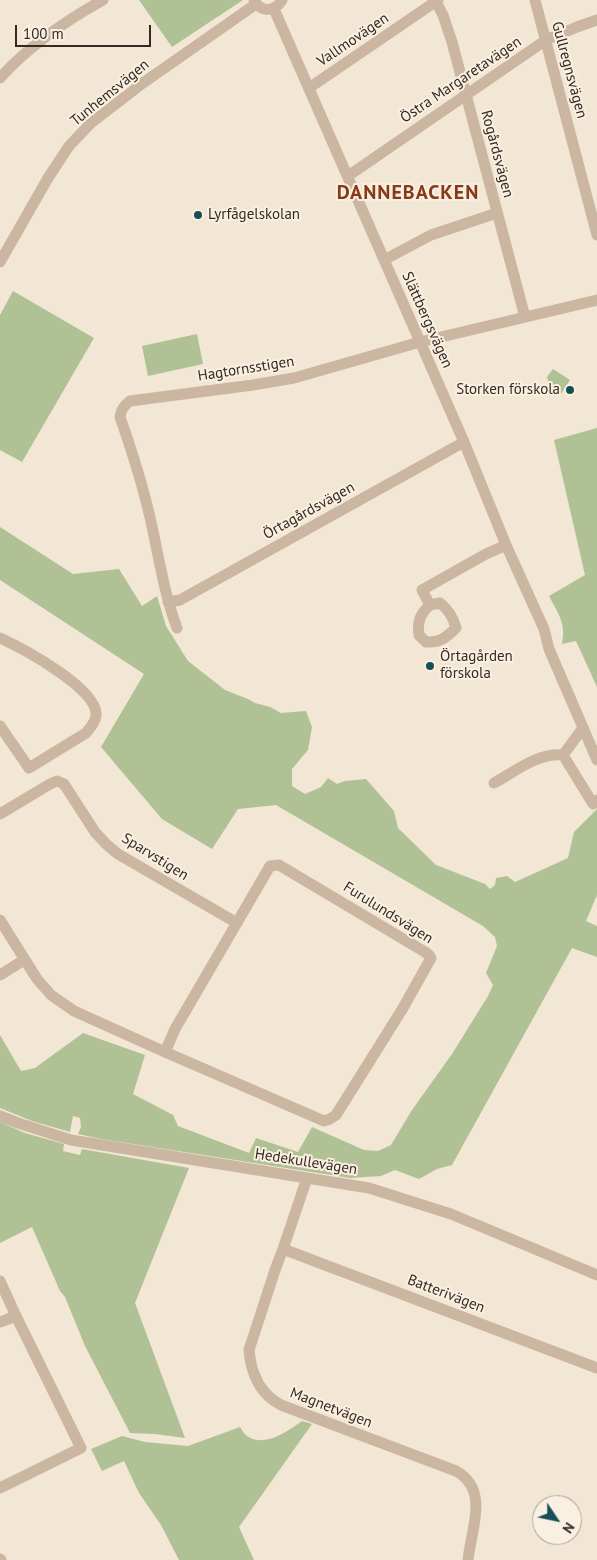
<!DOCTYPE html>
<html>
<head>
<meta charset="utf-8">
<style>
  body { margin:0 }
  #map { position:relative; width:597px; height:1560px; overflow:hidden; background:#f2e6d5; font-family:"PT Sans",sans-serif }
  canvas { display:block }
  .north { position:absolute; left:532px; top:1495px; width:50px; height:50px; box-sizing:border-box; background:#faf0e1; border:1px solid #aba195; border-radius:50%; rotate:124deg; font-size:14px; font-weight:700; line-height:20px; text-align:center; color:#342a24 }
  .north::after { content:''; display:block; margin:auto; width:18px; height:22px; background:#184f57; clip-path:polygon(50% 0,100% 100%,50% 72%,0 100%) }
  .scale { position:absolute; left:15px; top:25px; width:136px; height:22px; box-sizing:border-box; border:2px solid #342a24; border-top:0; padding-left:6px; font-size:15px; line-height:18px; white-space:nowrap; color:#342a24; -webkit-text-stroke:4px #faf0e1; paint-order:stroke }
</style>
</head>
<body>
<div id="map">
<canvas width="597" height="1560"></canvas>
<div class="north">N</div>
<div class="scale">100 m</div>
</div>
<script>
const g = document.querySelector('canvas').getContext('2d');
g.lineJoin = 'round';
function paint(path, color) { g.fillStyle = color; g.fill(path, 'evenodd'); }
function trace(path, color, width, dash) { g.strokeStyle = color; g.lineWidth = width; g.lineCap = dash ? 'butt' : 'round'; g.setLineDash(dash || []); g.stroke(path); }
function drawText(font, color, halo, rows, align = 'center') {
  g.font = font + ' "PT Sans",sans-serif'; g.lineWidth = 4; g.setLineDash([]); g.textBaseline = 'middle'; g.strokeStyle = halo; g.fillStyle = color; for (const [text, x, y, turn = 0] of rows) {
    g.save(); g.translate(x, y); g.rotate((+turn || 0) * Math.PI / 180); g.textAlign = isNaN(turn) ? turn : align; if (halo) g.strokeText(text, 0, 0); g.fillText(text, 0, 0); g.restore();
  }
}
const green = new Path2D(`
  M 139,0 L 243,0 L 172,47 Z
  M 13,291 L 94,338 L 22,462 L 0,450 L 0,315 Z
  M 197,334 L 203,364 L 148,376 L 142,346 Z
  M 553,369 L 570,380 L 561,394 L 550,388 L 547,377 Z
  M 597,428 L 597,687 L 576,641 L 562,644 C 566,623 559,615 549,596 L 585,575 L 554,440 Z
  M 0,527 L 73,574 L 119,569 L 142,606 L 157,596 L 166,626 L 188,661 L 225,690 L 248,699 L 255,703 L 270,707 L 281,713 L 306,711 L 312,727 L 308,750 L 292,769 L 292,786 L 305,794 L 321,787 L 328,778 L 337,784 L 345,781 L 366,779 L 394,811 L 398,828 L 436,865 L 485,884 L 490,889 L 495,885 L 496,878 L 507,876 L 515,882 L 568,858 L 574,832 L 597,809 L 597,895 L 586,921 L 597,926 L 597,957 L 572,948 L 452,1165 L 437,1169 L 419,1179 L 395,1170 L 381,1176 L 350,1178 L 101,1139 L 78,1134 L 81,1127 L 80,1118 L 73,1116 L 70,1132 L 32,1121 L 0,1108 L 0,1035 L 21,1071 L 35,1068 L 83,1033 L 145,1055 L 133,1094 L 173,1115 L 178,1126 L 249,1153 L 256,1138 L 298,1152 L 312,1127 L 364,1150 L 378,1151 L 391,1145 L 412,1110 L 452,1054 L 488,996 L 493,985 L 486,973 L 497,946 L 495,937 L 483,926 L 276,805 L 238,809 L 212,849 L 162,819 L 101,747 L 144,674 L 0,580 Z
  M 0,1122 L 25,1133 L 64,1144 L 63,1151 L 80,1155 L 82,1149 L 189,1168 L 135,1303 L 185,1438 L 155,1434 L 130,1433 L 85,1346 L 65,1297 L 60,1291 L 32,1227 L 0,1243 Z
  M 302,1421 L 312,1424 L 239,1527 L 254,1560 L 179,1560 L 161,1525 L 139,1493 L 124,1461 L 102,1471 L 91,1449 L 122,1436 L 145,1442 L 188,1446 L 240,1427 C 242,1430 244,1434 247,1436 C 265,1448 288,1431 302,1421 Z`);
const minor = new Path2D(`
  M 254,0 C 261,13 275,12 282,0
  M 435,0 L 443,15 L 452,42 L 525,317
  M 535,0 L 597,235
  M 274,9 L 464,442 L 506,545 L 544,629 L 549,649 L 597,760
  M 0,78 C 28,47 67,20 103,0
  M 309,88 L 438,0
  M 348,176 L 546,40 L 577,27 L 597,20
  M 384,260 L 431,235 L 497,213
  M 0,262 L 48,178 L 69,146 L 91,123 L 143,83 L 256,4
  M 168,602 L 180,600 L 464,442
  M 430,605 L 440,603 C 449,610 453,617 456,628 C 446,637 441,643 426,642 L 419,635 C 417,622 420,614 430,605 L 422,590 L 486,554 L 506,545
  M 177,628 C 165,596 160,564 153,531 C 145,492 133,454 120,417 C 121,410 124,405 130,401 L 253,385 L 294,378 L 420,342 L 597,300
  M 0,638 C 22,648 99,689 96,716 C 95,723 90,728 86,733 L 29,768 L 0,726
  M 583,728 L 563,755 L 593,804 L 597,800
  M 494,783 C 514,772 539,752 563,755
  M 0,814 L 50,784 L 57,781 L 64,784 L 95,832 L 106,844 L 118,854 L 237,923
  M 0,920 L 37,979 L 51,995 L 74,1011 L 165,1052 L 324,1121 L 330,1119 L 336,1115 L 403,1008 L 431,958 L 429,955 L 425,952 L 279,865 L 270,866 L 175,1029 L 165,1052
  M 0,975 L 24,960
  M 0,1116 L 18,1123 L 71,1140 L 369,1188 L 451,1214 L 597,1275
  M 307,1178 L 283,1249 L 275,1270 L 249,1350 C 251,1374 260,1394 281,1405 L 456,1471 C 490,1490 471,1529 468,1560
  M 283,1249 L 597,1368
  M 0,1281 L 16,1316 L 81,1448 L 0,1488
  M 0,1322 L 16,1316
  M 0,1559 L 1,1560`);
const markers = [
  [198,215,5,"#184f57"],
  [570,390,5,"#184f57"],
  [430,666,5,"#184f57"]
];
const streetNames = [
  ["Vallmovägen",353,40,-34],
  ["Gullregnsvägen",569,70,75],
  ["Östra Margaretavägen",461,80,-34],
  ["Tunhemsvägen",110,93,-39],
  ["Rogårdsvägen",497,154,75],
  ["Slättbergsvägen",427,320,66],
  ["Hagtornsstigen",246,369,-9],
  ["Örtagårdsvägen",309,511,-29],
  ["Sparvstigen",155,857,32],
  ["Furulundsvägen",388,913,32],
  ["Hedekullevägen",306,1162,9],
  ["Batterivägen",446,1294,21],
  ["Magnetvägen",331,1408,21]
];
const poiNames = [
  ["Lyrfågelskolan",208,215],
  ["Storken förskola",560,390,"right"],
  ["Örtagården",440,657],
  ["förskola",440,674]
];
const districtNames = [
  ["DANNEBACKEN",408,193]
];
paint(green, '#b0c195');
trace(minor, '#cab6a1', 11);
for (const [x, y, r, color] of markers) { const dot = new Path2D(); dot.arc(x, y, r, 0, 2 * Math.PI); g.fillStyle = color; g.fill(dot); trace(dot, '#faf0e1', 2); }
drawText('15px', '#342a24', '#faf0e1', streetNames);
drawText('15px', '#342a24', '#faf0e1', poiNames, 'left');
g.letterSpacing = '1px';
drawText('bold 20px', '#873919', '#faf0e1', districtNames);
g.letterSpacing = '0px';
</script>
</body>
</html>
